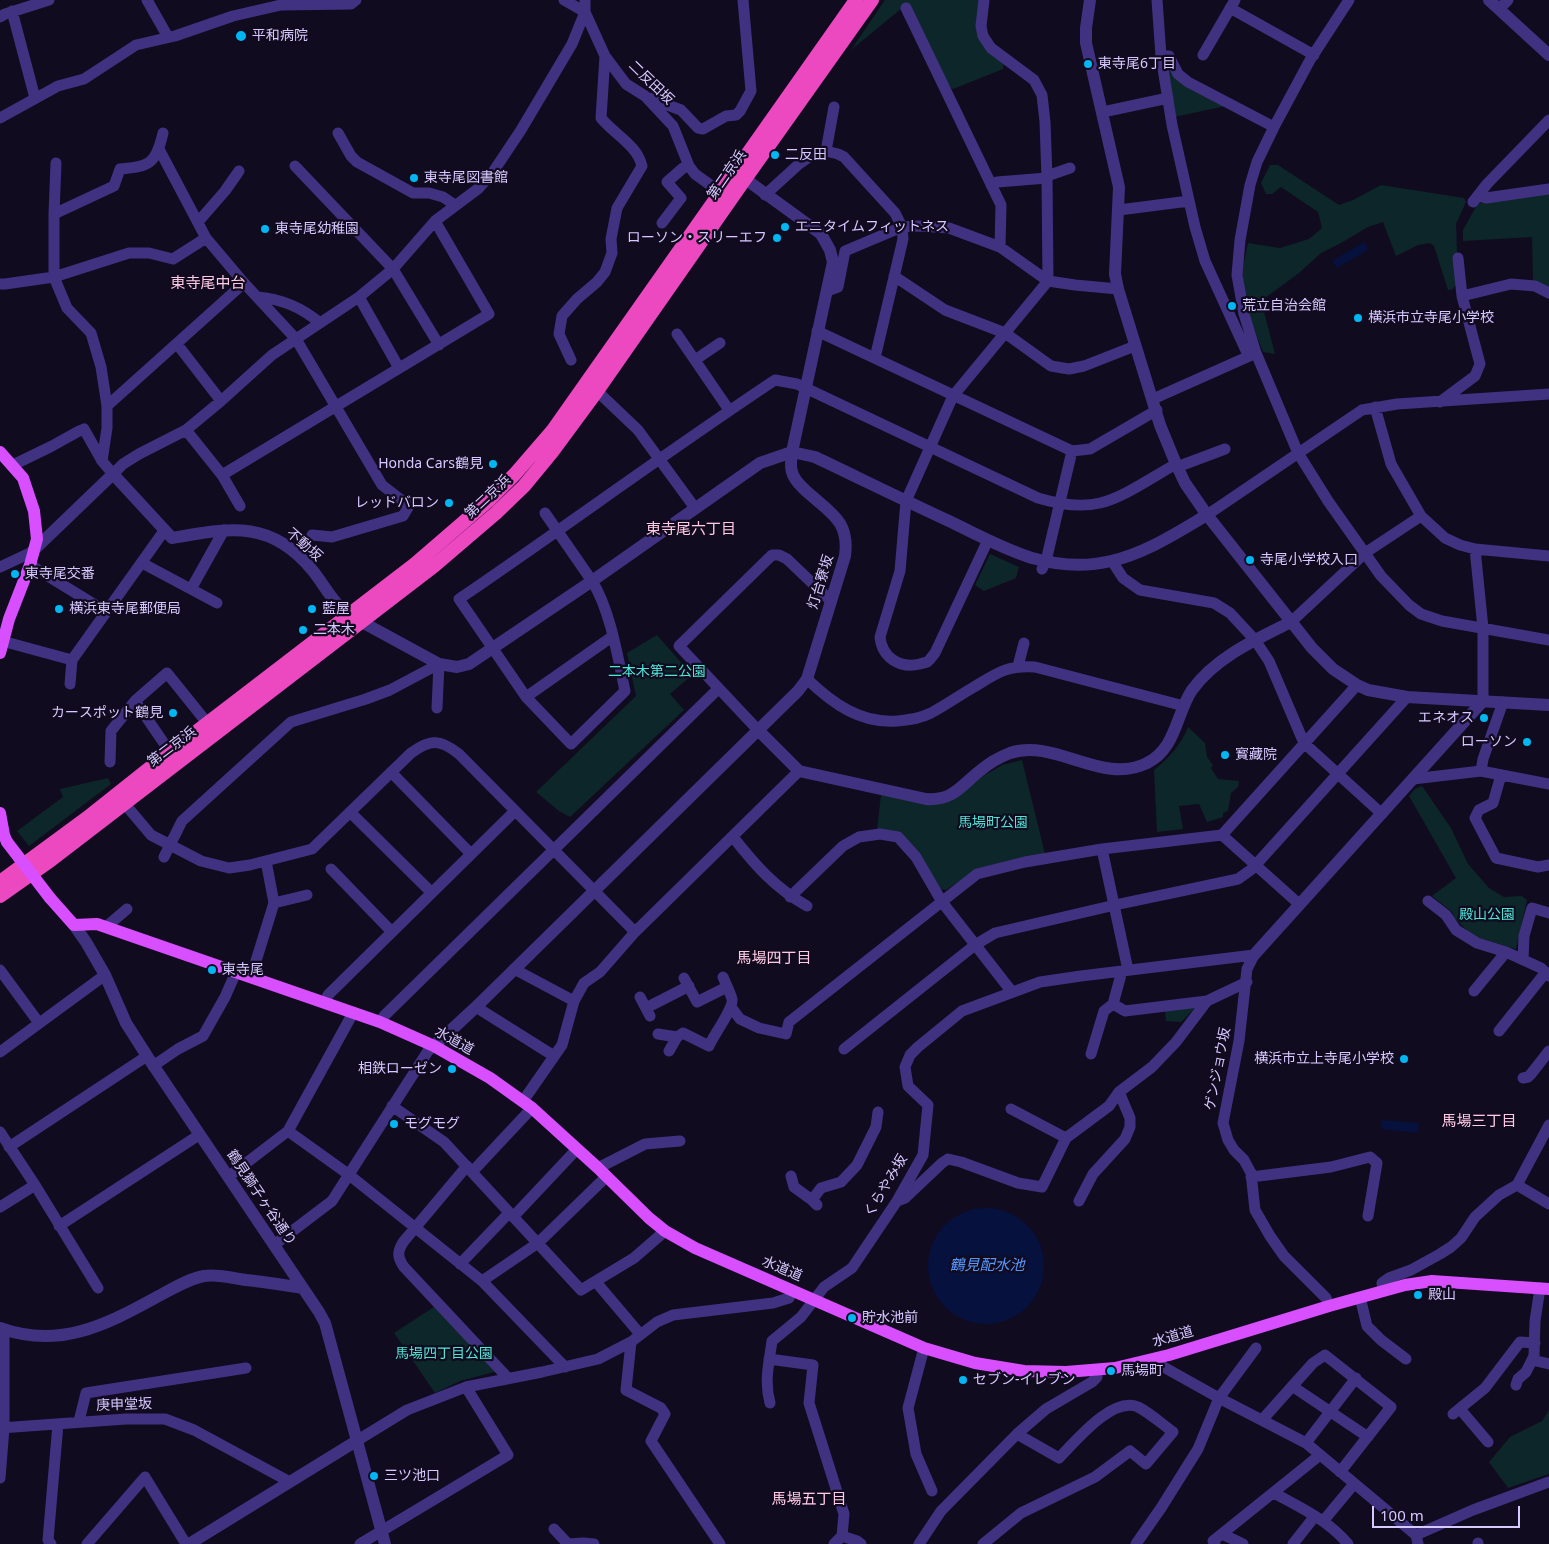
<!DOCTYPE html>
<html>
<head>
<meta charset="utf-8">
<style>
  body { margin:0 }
  #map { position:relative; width:1549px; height:1544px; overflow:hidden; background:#110b1f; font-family:"Noto Sans",sans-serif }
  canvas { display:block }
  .scale { position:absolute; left:1372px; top:1506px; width:148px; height:22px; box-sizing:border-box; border:2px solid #d7c8ff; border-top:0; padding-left:6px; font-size:15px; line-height:18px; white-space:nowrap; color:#d7c8ff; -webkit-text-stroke:4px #110b1f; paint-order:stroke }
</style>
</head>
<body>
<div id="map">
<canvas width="1549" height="1544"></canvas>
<div class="scale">100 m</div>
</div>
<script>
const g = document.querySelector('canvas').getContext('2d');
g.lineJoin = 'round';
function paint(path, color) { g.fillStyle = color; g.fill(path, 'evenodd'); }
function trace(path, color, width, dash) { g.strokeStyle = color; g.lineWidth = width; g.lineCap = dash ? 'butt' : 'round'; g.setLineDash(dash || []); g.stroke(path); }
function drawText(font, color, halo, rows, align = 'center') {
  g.font = font + ' "Noto Sans","Noto Sans JP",sans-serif'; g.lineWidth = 4.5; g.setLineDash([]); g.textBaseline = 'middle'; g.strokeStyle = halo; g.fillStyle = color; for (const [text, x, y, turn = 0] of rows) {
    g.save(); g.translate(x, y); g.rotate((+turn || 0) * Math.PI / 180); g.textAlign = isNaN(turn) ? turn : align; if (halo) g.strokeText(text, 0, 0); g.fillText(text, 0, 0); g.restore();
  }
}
const green = new Path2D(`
  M 885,0 L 981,0 L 978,18 L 1004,63 L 1003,69 L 953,89 L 948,86 L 907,4 L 851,50 Z
  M 1167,63 L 1226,106 L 1174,117 Z
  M 1270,165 L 1278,165 L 1339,205 L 1353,200 L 1381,185 L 1464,198 L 1466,202 L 1456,224 L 1458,280 L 1453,289 L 1448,290 L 1434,246 L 1430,243 L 1418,245 L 1396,256 L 1383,222 L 1368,227 L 1341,243 L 1321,253 L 1299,273 L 1265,298 L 1262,304 L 1275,354 L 1263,352 L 1247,310 L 1242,272 L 1248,243 L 1280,248 L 1309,239 L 1322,228 L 1318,212 L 1281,187 L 1272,194 L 1266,194 L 1261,183 Z
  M 1549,194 L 1549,288 L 1533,280 L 1532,237 L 1463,241 L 1463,230 L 1478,203 Z
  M 990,554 L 1019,567 L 1016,578 L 984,591 L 975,585 Z
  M 657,635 L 692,675 L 670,694 L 684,710 L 570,817 L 559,811 L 536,792 L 636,696 L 627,653 Z
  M 1188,727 L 1205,743 L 1207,757 L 1213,765 L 1211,768 L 1218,779 L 1239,781 L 1238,787 L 1231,793 L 1228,811 L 1223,813 L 1223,817 L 1207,822 L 1199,804 L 1179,806 L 1183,829 L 1157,832 L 1154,770 C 1169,758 1181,745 1188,727 Z
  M 1022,760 L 1045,854 L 975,871 L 946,890 L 939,889 L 918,853 L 877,830 L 881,795 L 936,804 L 1002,765 Z
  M 108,778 L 111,784 L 29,846 L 17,831 L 63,797 L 60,789 Z
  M 1422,786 L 1451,828 L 1468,864 L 1489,888 L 1504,897 L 1522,896 L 1527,900 L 1516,949 L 1473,936 L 1454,918 L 1452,912 L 1432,896 L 1456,878 L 1409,796 L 1415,789 Z
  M 1193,1005 L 1194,1009 L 1181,1022 L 1166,1021 L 1165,1010 Z
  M 437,1305 L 498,1371 L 460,1381 L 435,1393 L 394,1333 Z
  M 1549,1410 L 1549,1474 L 1508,1488 L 1489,1462 L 1510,1437 L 1542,1421 Z`);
const water = new Path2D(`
  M 1364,242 L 1368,250 L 1337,268 L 1332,261 Z
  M 1382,1120 L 1419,1123 L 1418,1133 L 1381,1129 Z
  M928 1266a58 58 0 1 1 116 0a58 58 0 1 1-116 0Z`);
const minor = new Path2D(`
  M 147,0 L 168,37
  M 564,0 L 585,12
  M 984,0 L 981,26 L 983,36 L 991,48 L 1034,80 L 1042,95 L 1045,122 L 1047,178 L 1048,281 L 953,396 L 906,501 L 900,571 L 880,637 C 882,657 899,669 920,664 C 922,663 925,663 927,662 C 930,660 933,655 935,653 L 988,540
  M 1157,0 L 1161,56 L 1172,125 L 1195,227 L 1205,261 L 1248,355
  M 1349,0 L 1310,60 L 1274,127 L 1257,162 L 1250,185 L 1240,240 L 1237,275 L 1244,314 L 1256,353 L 1298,453 L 1328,501 L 1381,576 L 1409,605 L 1421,614 L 1442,621 L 1549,640
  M 906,8 L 1001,205 L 1000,247
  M 1230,8 L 1314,55
  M 1499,9 L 1508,0
  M 12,11 L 35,98
  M 585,12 L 605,56 L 626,84 L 645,96 L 673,126 L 689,166 L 695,174 L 720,192
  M 0,17 L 5,14 L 49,0
  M 1203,55 L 1235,0
  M 1161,56 L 1169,56 L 1178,74 L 1188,82 L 1274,127
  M 649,98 L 681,110 L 698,128 L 703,129 L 726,116 L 736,115 L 740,111 L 751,91 L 743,0
  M 1103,112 L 1168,98
  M 0,118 L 58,86 L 84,79 L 136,45 L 175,36 L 233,16 L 281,5 L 351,4 L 356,0
  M 338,133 L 351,156 L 357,162 L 413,193 L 429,193 L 443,197 L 455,205
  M 159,149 L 206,238 L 244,283 L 296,339 L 382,485 L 409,506 L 403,516 L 332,537 L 312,535
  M 826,151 L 834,107
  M 56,163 L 54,214 L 54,277 L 67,308 L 91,333 L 101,367 L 107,406 L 107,428 L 102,461
  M 295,166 L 393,269 L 439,345
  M 1047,176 L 1070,168
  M 991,185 L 997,182 L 1047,178
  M 765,195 L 799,164 L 812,155 L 826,151 L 838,154 L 844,157 L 895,213 L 902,227 L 903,239 L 875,358
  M 1479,196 L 1486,198 L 1549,189
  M 1473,202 L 1487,184 L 1549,120
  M 1119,210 L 1189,201
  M 54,214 L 114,186 L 120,169 C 150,167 156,163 163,133
  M 198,222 L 225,191 L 239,171
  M 662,223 L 681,198 L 667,182 L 683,168 L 689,166
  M 894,276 L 945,310 L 1005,333 L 1051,366 L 1069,369 L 1084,366 L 1135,346
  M 0,284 L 5,284 L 54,277 L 129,253 L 149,253 L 173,259 L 206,238
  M 827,291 L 838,287 L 845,251 L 902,227 L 919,226 L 949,228 L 1000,247 L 1048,281 L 1075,285 L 1118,289
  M 1462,296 L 1511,284 L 1535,286 L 1549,293
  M 257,297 C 282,299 301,307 320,323
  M 359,297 L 399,368
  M 817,331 L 1072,451 L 1090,449 L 1157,410
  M 677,334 L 729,410
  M 177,344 L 221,401
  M 571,360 L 559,334 L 562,316 L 577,299 L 597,282 L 605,272 L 612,253 L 611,239 L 617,208 L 642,166 C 637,145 615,135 601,118 L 605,56
  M 695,360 L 720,343
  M 597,391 L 638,430 L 695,508
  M 1153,399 L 1254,354
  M 1440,402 L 1475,376 L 1480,364 L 1462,296 L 1458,258
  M 107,406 L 244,283
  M 1375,407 L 1391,464 L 1421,516 L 1445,538 L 1460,545 L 1475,549 L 1549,556
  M 186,430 L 222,475 L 240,506
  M 13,465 L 52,446 L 79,431 L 84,429 L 102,461 L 113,474 L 123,464 L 139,454 L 186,430 L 221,401 L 272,355 L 359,297 L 393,269 L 435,221 L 479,188 L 493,172 L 521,130 L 572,44 L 585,12 L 585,0
  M 1177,467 L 1225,449
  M 222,475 L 489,314 L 435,221
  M 545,513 L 592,581 C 610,609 618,658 625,691 L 571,744 L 526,697 L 459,599 C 565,527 668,451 775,380 L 797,384 L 1038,498 C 1058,504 1079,508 1100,503 C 1123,498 1154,476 1176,464
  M 1207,515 L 1362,410 L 1397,404 L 1549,394
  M 1475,549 L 1483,628 L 1483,701
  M 1112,561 L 1123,578 L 1140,590 L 1214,603 L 1230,613 L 1255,640 L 1269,661 L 1304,743 L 1382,814
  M 142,563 L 217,603
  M 30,565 L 105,611
  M 0,567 L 30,553 L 36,548
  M 1042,569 L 1046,561 L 1072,451
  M 191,589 L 224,530
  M 1291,622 L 1365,553 L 1421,516
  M 2,641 L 72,660
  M 1018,666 L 1024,643
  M 807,679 C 833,704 861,724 898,721 C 910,720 921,718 931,713 C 946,705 960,695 974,687 C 997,673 1007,665 1035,667 L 1184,706
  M 70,684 L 72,660 L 164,531
  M 526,697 L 613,636
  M 135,701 L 167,673 L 208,724
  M 1503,702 L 1483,759 L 1481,771 L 1549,784
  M 757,729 L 679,646 L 772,555 L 779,555 L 787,559 L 831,601
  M 110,762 L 111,731 L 135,701 L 170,752
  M 391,772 L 471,854
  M 1501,775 L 1493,803 L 1479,810 L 1475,818 L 1496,858 L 1538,867 L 1549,865
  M 1413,779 L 1481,771
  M 124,803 L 151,835 L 201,861 L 229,868 L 250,865 L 312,849 L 411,753 C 431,739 440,739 459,754 L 635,932
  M 350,812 L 432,893
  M 1222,835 L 1299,904
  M 733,837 C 755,865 775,888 807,906
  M 1102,849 L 1128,970
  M 164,857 L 182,821 L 291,722 L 366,699 L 390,690 L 439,664 L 437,708
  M 331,869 L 392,932
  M 790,897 L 843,846 L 859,837 L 880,834 L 898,837 L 916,857 L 942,902 L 1012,992
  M 1428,901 L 1446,915 L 1456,930 L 1477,943 L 1506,952
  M 274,903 L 307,895
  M 106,927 L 127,909
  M 1254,955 L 1247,969 L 1239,1041 L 1223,1123 L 1228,1140 L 1234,1150 L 1244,1160 L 1251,1173 L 1255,1210 L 1270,1236 L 1284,1256 L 1326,1298 L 1329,1306
  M 1523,960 L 1524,936 L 1532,908 L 1549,913
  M 514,969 L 574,1001
  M 0,970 L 39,1023
  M 251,977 L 274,903 L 266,861
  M 684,978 L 697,1002 L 727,987
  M 1474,991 L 1506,952 L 1541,968 L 1549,976
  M 640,997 L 650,1016
  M 325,1003 L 328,995 L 515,811
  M 1113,1004 L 1125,1011 L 1207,1001 L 1247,982
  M 476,1007 L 554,1056
  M 731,1007 L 740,1019 L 759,1028 L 786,1034 L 789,1022 L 977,874 L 1025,862 L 1102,849 L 1222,835 L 1357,685
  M 646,1008 L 689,986
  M 380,1022 L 384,1016 L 718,689
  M 1499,1031 L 1546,972
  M 658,1034 L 677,1037
  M 844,1049 L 975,945 L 995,933 L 1115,905 L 1238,879 L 1252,869 L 1407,697
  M 669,1051 L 677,1037 L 683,1033 L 709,1046 C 713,1036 734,1008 732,999 C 730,992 726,984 723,977
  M 0,1052 L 105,975
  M 1091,1054 L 1104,1011 L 1113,1004 L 1122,971
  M 153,1066 L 178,1049 L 203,1036 L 225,997 L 236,972
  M 1523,1078 L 1528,1077 L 1531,1074 L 1549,1051
  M 523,1101 L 562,1045 L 574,1001 L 584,983 L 600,972 L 635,932 L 799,771
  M 392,1106 L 444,1142 L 581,1290 L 634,1258 L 665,1231
  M 1011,1109 L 1066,1138
  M 288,1131 L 348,1174 L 482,1281 L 565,1367
  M 0,1132 L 35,1185 L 98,1288
  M 9,1147 L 147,1056
  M 467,1166 L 404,1241 C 397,1251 397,1257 404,1267 L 508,1378
  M 598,1168 L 645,1144 L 680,1141
  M 473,1171 L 532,1108
  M 791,1176 L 794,1187 L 812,1200
  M 228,1177 L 288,1131 L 353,1013
  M 1251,1177 L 1331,1167 L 1370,1157 L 1377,1163 L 1368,1216
  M 1517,1185 L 1549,1204
  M 897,1201 L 905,1198 L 942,1163 L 948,1159 L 961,1162 L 1018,1183 L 1042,1187 L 1066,1138 L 1109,1106 L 1119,1092 L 1152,1067 L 1176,1042 L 1207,1001
  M 1079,1201 L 1093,1174 L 1125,1139 L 1130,1127 L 1130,1118 L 1119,1092
  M 817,1205 L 812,1200 L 821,1188 L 841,1182 L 857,1165 L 876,1127 L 878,1112
  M 0,1207 L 35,1185
  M 513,1217 L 577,1149
  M 59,1226 L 199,1135
  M 274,1245 L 332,1201 L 428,1051 L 434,1046
  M 460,1264 L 509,1213
  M 482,1281 L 538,1243 L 606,1177
  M 596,1282 L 640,1334
  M 1383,1290 L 1382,1283 L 1389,1278 L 1411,1270 L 1440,1254 L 1451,1247 L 1461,1238 L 1475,1217 L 1499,1195 L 1517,1185 L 1549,1125
  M 1360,1297 L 1367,1326 L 1381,1340 L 1406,1359
  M 631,1342 L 626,1390 L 661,1408 L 665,1414 L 651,1441 L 720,1544
  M 924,1348 L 908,1408 L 916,1454 L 932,1491
  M 1157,1358 L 1160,1365 L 1219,1398 L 1306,1443 L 1416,1535 L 1418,1544
  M 769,1359 L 813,1365 L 809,1403 L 844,1514 L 842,1536 L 834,1544
  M 1532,1360 L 1549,1364
  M 1516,1385 L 1518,1379 L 1526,1372 L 1534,1356 L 1535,1321 L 1540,1288
  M 1292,1386 L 1368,1437
  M 770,1403 C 764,1381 769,1363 772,1341 L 801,1317 L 824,1287 L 852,1268 L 897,1201 L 923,1155 L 928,1105 L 908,1086 L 905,1067 L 910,1055 L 918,1047 L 962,1011 L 1040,982 L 1081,976 L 1254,955
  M 1460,1409 L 1488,1442
  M 1453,1414 L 1485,1388 L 1520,1342 L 1535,1343
  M 1262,1420 L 1313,1363 L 1325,1355 L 1391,1407 L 1340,1472
  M 79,1421 L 86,1393 L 246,1368
  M 0,1428 L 126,1419 L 165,1419 L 194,1430 L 290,1482
  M 358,1440 L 407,1410 L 466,1387 L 542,1372 L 598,1359 L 631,1342 L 657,1322 L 673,1315 L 773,1303 L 789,1298 L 792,1290
  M 1306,1443 L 1356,1378
  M 0,1478 L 4,1428 L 4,1330
  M 1274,1493 C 1301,1508 1328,1520 1348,1544
  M 1324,1520 L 1354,1484
  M 554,1529 L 568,1544 L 583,1543 L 594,1544
  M 1222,1534 L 1243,1544
  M 1416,1535 L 1473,1510 L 1549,1482
  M 842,1536 L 857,1541 L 861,1544
  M 1478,1543 L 1478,1544
  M 51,1544 L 48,1540 L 58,1424
  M 87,1544 L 145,1477 L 186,1544
  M 360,1544 L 508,1455 L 466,1387
  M 919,1544 L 941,1511 L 1017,1434 L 1046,1409 L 1092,1382 L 1097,1377 L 1097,1370
  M 983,1544 L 1021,1513 L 1095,1477 L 1130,1451 L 1146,1464 L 1173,1432 C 1162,1424 1150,1413 1138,1407 C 1112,1396 1075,1442 1059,1458 L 1017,1434
  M 1136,1544 L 1161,1508 L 1198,1449 L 1219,1398 L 1256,1348
  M 1215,1544 L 1213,1541 L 1320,1455
  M 1293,1544 L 1315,1516`);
const tertiary = new Path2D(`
  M 1090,0 L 1086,28 L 1086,43 L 1119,187 L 1115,274 L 1118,289 L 1160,425 L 1176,464 L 1185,483 L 1207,515 L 1312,648 L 1333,669 L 1357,685 L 1368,690 L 1407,697 L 1549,705
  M 1489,0 L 1549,55
  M 36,548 L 113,474 L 172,538 C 230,528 271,519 313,571 C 325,586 333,603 349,615 L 439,664 L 457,667 L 469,664 L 592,581 L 760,463 L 792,452 L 815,457 C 859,478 904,500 949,521 C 976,534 1003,549 1032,558 C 1057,565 1086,567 1111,561 C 1146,553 1176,533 1207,515
  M 757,729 L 799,771 L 926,799 C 954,801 961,785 981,770 C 989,763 1000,757 1010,753 C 1056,738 1102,786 1147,763 C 1176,749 1176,714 1192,690 C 1216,657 1255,640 1291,622
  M 74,925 L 86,942 L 105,975 L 126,1023 L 147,1056 L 319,1312 L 325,1323 L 385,1544
  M 1254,955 L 1483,701
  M 434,1046 L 476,1007 L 798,691 L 807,679 L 845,556 C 850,520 829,512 805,490 C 800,485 794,480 792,472 C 790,466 791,459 792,452 L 833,262 L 830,250 L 821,234 L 737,173
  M 0,1328 C 58,1349 104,1326 155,1298 C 171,1290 187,1279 204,1276 C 217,1274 233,1278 246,1280 C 265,1282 284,1285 303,1288
  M 189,1544 L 358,1440`);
const primary = new Path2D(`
  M 0,452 L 23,478 L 34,511 L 37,539 L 30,565 L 9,619 L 0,653
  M 0,813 L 4,835 L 7,842
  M 50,898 L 74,925 L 97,924 L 380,1022 L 434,1046 L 490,1078 L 532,1108 L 598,1168 L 649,1218 L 665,1231 L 695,1248 L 924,1348 L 975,1363 L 1024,1371 L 1066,1372 L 1115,1368 L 1169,1355 L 1329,1306 L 1405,1285 L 1432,1281 L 1549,1289`);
const trunk = new Path2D(`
  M 0,882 L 87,818 L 170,752 L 415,564 L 488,501 L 515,474 L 553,430 L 856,0
  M 0,896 L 51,860 L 434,566 L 496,513 L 524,486 L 552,452 L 597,391 L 745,179 L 872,0`);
const primaryBridge = new Path2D(`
  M 7,842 L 50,898`);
const markers = [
  [241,36,6,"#00b6f3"],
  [1088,64,5,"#00b6f3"],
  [775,155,5,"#00b6f3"],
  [414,178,5,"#00b6f3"],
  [785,227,5,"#00b6f3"],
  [265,229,5,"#00b6f3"],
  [777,238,5,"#00b6f3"],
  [1232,306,5,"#00b6f3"],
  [1358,318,5,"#00b6f3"],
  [493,464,5,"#00b6f3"],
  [449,503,5,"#00b6f3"],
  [1250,560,5,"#00b6f3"],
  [15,574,5,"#00b6f3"],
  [59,609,5,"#00b6f3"],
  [312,609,5,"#00b6f3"],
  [303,630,5,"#00b6f3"],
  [173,713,5,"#00b6f3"],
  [1484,718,5,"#00b6f3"],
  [1527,742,5,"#00b6f3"],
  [1225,755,5,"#00b6f3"],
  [212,970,5,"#00b6f3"],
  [1404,1059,5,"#00b6f3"],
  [452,1069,5,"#00b6f3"],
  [394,1124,5,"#00b6f3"],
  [1418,1295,5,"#00b6f3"],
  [852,1318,5,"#00b6f3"],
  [1111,1371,5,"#00b6f3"],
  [963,1380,5,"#00b6f3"],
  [374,1476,5,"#00b6f3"]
];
const poiNames = [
  ["平和病院",252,36],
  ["東寺尾6丁目",1098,64],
  ["二反田",785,155],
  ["東寺尾図書館",424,178],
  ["エニタイムフィットネス",795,227],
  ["東寺尾幼稚園",275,229],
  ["ローソン・スリーエフ",767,238,"right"],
  ["荒立自治会館",1242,306],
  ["横浜市立寺尾小学校",1368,318],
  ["Honda Cars鶴見",483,464,"right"],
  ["レッドバロン",439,503,"right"],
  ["寺尾小学校入口",1260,560],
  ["東寺尾交番",25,574],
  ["横浜東寺尾郵便局",69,609],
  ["藍屋",322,609],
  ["二本木",313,630],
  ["カースポット鶴見",163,713,"right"],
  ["エネオス",1474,718,"right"],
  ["ローソン",1517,742,"right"],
  ["寳藏院",1235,755],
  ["東寺尾",222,970],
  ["横浜市立上寺尾小学校",1394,1059,"right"],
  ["相鉄ローゼン",442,1069,"right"],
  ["モグモグ",404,1124],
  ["殿山",1428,1295],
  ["貯水池前",862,1318],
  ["馬場町",1121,1371],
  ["セブン-イレブン",973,1380],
  ["三ツ池口",384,1476]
];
const streetNames = [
  ["二反田坂",651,83,44],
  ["第二京浜",727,175,-55],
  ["第二京浜",488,497,-43],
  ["不動坂",304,545,41],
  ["灯台寮坂",821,582,-73],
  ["第二京浜",172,747,-37],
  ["水道道",454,1041,29],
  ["ゲンジョウ坂",1218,1069,-79],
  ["くらやみ坂",886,1186,-59],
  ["鶴見獅子ヶ谷通り",261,1198,56],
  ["水道道",782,1269,23],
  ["水道道",1173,1337,-16],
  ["庚申堂坂",124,1405,-2]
];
const parkNames = [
  ["二本木第二公園",657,672],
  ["馬場町公園",993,823],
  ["殿山公園",1487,915],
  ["馬場四丁目公園",444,1354]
];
const neighbourhoodNames = [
  ["東寺尾中台",208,284],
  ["東寺尾六丁目",691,530],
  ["馬場四丁目",774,959],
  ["馬場三丁目",1479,1122],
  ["馬場五丁目",809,1500]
];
const waterNames = [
  ["鶴見配水池",987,1266]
];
paint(green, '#0d2629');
paint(water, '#06113d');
trace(minor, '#413281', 11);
trace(tertiary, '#413281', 12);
trace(primary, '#d84fff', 12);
trace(trunk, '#ec49c0', 14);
trace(primaryBridge, '#d84fff', 12);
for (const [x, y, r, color] of markers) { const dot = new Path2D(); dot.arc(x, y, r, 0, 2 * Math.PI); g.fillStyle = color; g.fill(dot); trace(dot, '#110b1f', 2); }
drawText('14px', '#d7c8ff', '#110b1f', poiNames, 'left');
drawText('14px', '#d7c8ff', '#110b1f', streetNames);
drawText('14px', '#4de6d7', '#110b1f', parkNames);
drawText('15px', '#ffcae4', '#110b1f', neighbourhoodNames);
drawText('italic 15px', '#5697ff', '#110b1f', waterNames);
</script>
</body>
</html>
